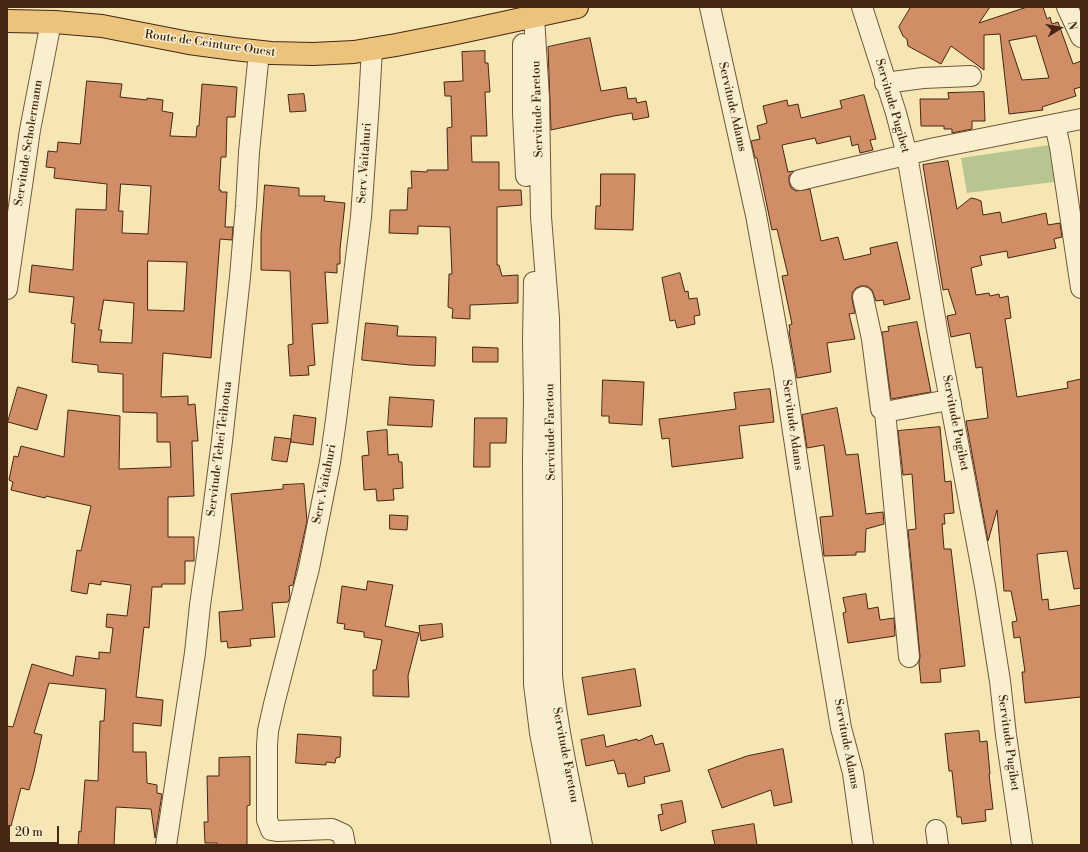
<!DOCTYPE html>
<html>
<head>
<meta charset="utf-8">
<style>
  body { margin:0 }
  #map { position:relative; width:1088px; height:852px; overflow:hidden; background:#f6e6b3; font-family:"Libre Bodoni",serif }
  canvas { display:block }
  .frame { position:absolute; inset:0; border:8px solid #462615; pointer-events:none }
  .north { position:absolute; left:1040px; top:8px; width:40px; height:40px; -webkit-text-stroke:3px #f9efce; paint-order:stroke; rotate:79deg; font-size:11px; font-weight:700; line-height:16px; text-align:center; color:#462615 }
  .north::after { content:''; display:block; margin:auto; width:14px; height:18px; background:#462615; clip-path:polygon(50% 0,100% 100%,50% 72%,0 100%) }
  .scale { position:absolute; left:8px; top:826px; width:51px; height:18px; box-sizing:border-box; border:2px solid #462615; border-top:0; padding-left:5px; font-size:12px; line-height:14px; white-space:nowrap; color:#462615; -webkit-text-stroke:3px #f9efce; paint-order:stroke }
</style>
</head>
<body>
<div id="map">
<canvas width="1088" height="852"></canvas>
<div class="frame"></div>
<div class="north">N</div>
<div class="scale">20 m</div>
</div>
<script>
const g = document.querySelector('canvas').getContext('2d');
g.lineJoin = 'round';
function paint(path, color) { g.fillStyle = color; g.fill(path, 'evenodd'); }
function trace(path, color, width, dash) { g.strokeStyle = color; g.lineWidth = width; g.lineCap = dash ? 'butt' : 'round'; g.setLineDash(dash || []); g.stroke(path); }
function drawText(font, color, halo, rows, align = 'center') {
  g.font = font + ' "Libre Bodoni",serif'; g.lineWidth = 3; g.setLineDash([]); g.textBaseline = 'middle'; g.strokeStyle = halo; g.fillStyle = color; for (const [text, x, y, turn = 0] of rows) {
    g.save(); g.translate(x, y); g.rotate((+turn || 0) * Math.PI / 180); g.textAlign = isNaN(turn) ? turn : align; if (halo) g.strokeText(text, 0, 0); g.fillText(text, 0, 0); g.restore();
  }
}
const green = new Path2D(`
  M 1050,145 L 1054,182 L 967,193 L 961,158 Z`);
const building = new Path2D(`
  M 911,7 L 990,7 L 979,23 L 1027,7 L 1043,7 L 1047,19 L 1050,17 L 1052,24 L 1058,22 L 1073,64 L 1081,61 L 1081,87 L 1074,89 L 1076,96 L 1042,107 L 1043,110 L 1009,114 L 1000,34 L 984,35 L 984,70 L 951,46 L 941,64 L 908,46 L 907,39 L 903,36 L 899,27 ZM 1036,36 L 1049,78 L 1022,80 L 1009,41 Z
  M 590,38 L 601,91 L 626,87 L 628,99 L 636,98 L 637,103 L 646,101 L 649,117 L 633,120 L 632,113 L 614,116 L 551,130 L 548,47 Z
  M 485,51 L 485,63 L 488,63 L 490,92 L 485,92 L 487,136 L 471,136 L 472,162 L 499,162 L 499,190 L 521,190 L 522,205 L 497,207 L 497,265 L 499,265 L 502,276 L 518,275 L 518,303 L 470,305 L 470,319 L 452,318 L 453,309 L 448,307 L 449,274 L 452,274 L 450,227 L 418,226 L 418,234 L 389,233 L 390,210 L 407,210 L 408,188 L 412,188 L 411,171 L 427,172 L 427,170 L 448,170 L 447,128 L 452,127 L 451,96 L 445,96 L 444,82 L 463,81 L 462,52 Z
  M 87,81 L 122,84 L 120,97 L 147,100 L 147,98 L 163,100 L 162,111 L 173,113 L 170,136 L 196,137 L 197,126 L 199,126 L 202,84 L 237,87 L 235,117 L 227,117 L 226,157 L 221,157 L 219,190 L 221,190 L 221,192 L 227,192 L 225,227 L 233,227 L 232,240 L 220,239 L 211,358 L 163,353 L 161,397 L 188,396 L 188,405 L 195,404 L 198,441 L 192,441 L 194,496 L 168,497 L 168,537 L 194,537 L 194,561 L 185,561 L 185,584 L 162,584 L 162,587 L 152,587 L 149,628 L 144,627 L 136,697 L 163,700 L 161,726 L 133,723 L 133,752 L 146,752 L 147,783 L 157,785 L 157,793 L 162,794 L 155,838 L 151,809 L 116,807 L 114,845 L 78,845 L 79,831 L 81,832 L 85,780 L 98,781 L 100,721 L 104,721 L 106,689 L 49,683 L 34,733 L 42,735 L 34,772 L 29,790 L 21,788 L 11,826 L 7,825 L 7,726 L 13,727 L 32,664 L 73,676 L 76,656 L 99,659 L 99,652 L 110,653 L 113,628 L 106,627 L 107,614 L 127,616 L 131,585 L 101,581 L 101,585 L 89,583 L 87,594 L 71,591 L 77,550 L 81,551 L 91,506 L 46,496 L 45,498 L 11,490 L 13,482 L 9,480 L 14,456 L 18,457 L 21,446 L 64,457 L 68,410 L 120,416 L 119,469 L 171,467 L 170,442 L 157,442 L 157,413 L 123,412 L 123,374 L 98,372 L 98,365 L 72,362 L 75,324 L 71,323 L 74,297 L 29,292 L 32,265 L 73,270 L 76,209 L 106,210 L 107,184 L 54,178 L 55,168 L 46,167 L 48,151 L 57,152 L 58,142 L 80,144 ZM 121,184 L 151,186 L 148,234 L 122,233 L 123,211 L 119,211 ZM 148,261 L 187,262 L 184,311 L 148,310 ZM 104,300 L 134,303 L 132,343 L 100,342 L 102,330 L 99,330 Z
  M 984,92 L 985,121 L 972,121 L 972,129 L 952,133 L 952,129 L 944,129 L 944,126 L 921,126 L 920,99 L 949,99 L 948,93 Z
  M 304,94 L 306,111 L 290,112 L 288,95 Z
  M 864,95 L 876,139 L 870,140 L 873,150 L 860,153 L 858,144 L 852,146 L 850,136 L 817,144 L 815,138 L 782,145 L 788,172 L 794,171 L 789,176 L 789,182 L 791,188 L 796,191 L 810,189 L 821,241 L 838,237 L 844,260 L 871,254 L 870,248 L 897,242 L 910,299 L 884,305 L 883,300 L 876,301 L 872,290 L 867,286 L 861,286 L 856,288 L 852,293 L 852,299 L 855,313 L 849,314 L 855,339 L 827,343 L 831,372 L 797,378 L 789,331 L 790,330 L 789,325 L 792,324 L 782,276 L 788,275 L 777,229 L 772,230 L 757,158 L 755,158 L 751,141 L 760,139 L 757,126 L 767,123 L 763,106 L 787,100 L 788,106 L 798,104 L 801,118 L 842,108 L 840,101 Z
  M 948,161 L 957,209 L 971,198 L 976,199 L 981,201 L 983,215 L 1000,212 L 1002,223 L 1046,213 L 1048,225 L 1060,223 L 1062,237 L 1054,239 L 1056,248 L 1008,258 L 1007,251 L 980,256 L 982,265 L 971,268 L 976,295 L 989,293 L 990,296 L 999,294 L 1000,298 L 1008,296 L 1011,318 L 1005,319 L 1017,397 L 1068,388 L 1067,382 L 1081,379 L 1081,588 L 1074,589 L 1067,551 L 1037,554 L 1042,600 L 1048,599 L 1049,610 L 1081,605 L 1081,697 L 1025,703 L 1022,672 L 1025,672 L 1020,637 L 1014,638 L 1012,622 L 1017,621 L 1011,591 L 1004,591 L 997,510 L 988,541 L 966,421 L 988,418 L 982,367 L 976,368 L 970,333 L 951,337 L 947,316 L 956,314 L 948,289 L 943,290 L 923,165 Z
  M 601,174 L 635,174 L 633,230 L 595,229 L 596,206 L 600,206 Z
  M 265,185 L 299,188 L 299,196 L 325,196 L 324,201 L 345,203 L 340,249 L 340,264 L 337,264 L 337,273 L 325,272 L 328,323 L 312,324 L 315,365 L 308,366 L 309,375 L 290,376 L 288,345 L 293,344 L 290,271 L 261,270 L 261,235 Z
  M 680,273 L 685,292 L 688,291 L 689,299 L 697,298 L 700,315 L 694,316 L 695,324 L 677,328 L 675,320 L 670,321 L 662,278 Z
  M 917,322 L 931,392 L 891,399 L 882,332 L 889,331 L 888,327 Z
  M 366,323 L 398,326 L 397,336 L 436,337 L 435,366 L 410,365 L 362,360 Z
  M 473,347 L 498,348 L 498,362 L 473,362 Z
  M 603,380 L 644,382 L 642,425 L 609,423 L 609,416 L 602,416 Z
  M 18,387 L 47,395 L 37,430 L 8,422 Z
  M 770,389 L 774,422 L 739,426 L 743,458 L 672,467 L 669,438 L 662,439 L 659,419 L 736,409 L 734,393 Z
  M 390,397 L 434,400 L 432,427 L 388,425 Z
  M 837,408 L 846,455 L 858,454 L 866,514 L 883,512 L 884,524 L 866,529 L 865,552 L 856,552 L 856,555 L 824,556 L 820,517 L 833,516 L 824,445 L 807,448 L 802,415 Z
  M 294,415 L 316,418 L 313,445 L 291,442 Z
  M 475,418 L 507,418 L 506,443 L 490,443 L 490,467 L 474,467 Z
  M 940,427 L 945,482 L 951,481 L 954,513 L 944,514 L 945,524 L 942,524 L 944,549 L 951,549 L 965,666 L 940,669 L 941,682 L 921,683 L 919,663 L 920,656 L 908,530 L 916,529 L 912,474 L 903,475 L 898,431 Z
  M 387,430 L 388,455 L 398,454 L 399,462 L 402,462 L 403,488 L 393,489 L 394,500 L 377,501 L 376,489 L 364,490 L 362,456 L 369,455 L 367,432 Z
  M 275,437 L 291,439 L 287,462 L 272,460 Z
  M 304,484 L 307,521 L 293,585 L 289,586 L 290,597 L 288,602 L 272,603 L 275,637 L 250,639 L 251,646 L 228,648 L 227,641 L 221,642 L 219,612 L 243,610 L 231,494 L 283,489 L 283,485 Z
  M 390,515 L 408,516 L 407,530 L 390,529 Z
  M 368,581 L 393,585 L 385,626 L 419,633 L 408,676 L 409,697 L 373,696 L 373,670 L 376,670 L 382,640 L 364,637 L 364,632 L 344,629 L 345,624 L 337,623 L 342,586 L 366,590 Z
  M 866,594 L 868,609 L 878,607 L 880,620 L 894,618 L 895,636 L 848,643 L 843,613 L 846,612 L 843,598 Z
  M 442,624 L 443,637 L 421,641 L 419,626 Z
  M 635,669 L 641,706 L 588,715 L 582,678 Z
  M 979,731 L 980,742 L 987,741 L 990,774 L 989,774 L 993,809 L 985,810 L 986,821 L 962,824 L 961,817 L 957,817 L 952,771 L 949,771 L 945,734 Z
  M 298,734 L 341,737 L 340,757 L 336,758 L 335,763 L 326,762 L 326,765 L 296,763 Z
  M 604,735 L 606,747 L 637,739 L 638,741 L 652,735 L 655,745 L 663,743 L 670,771 L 644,777 L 645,783 L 628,787 L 625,773 L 618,774 L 614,760 L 586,766 L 581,740 Z
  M 783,749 L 792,802 L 774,806 L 771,790 L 722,808 L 708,770 L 747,756 Z
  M 250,757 L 250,805 L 247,806 L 247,845 L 217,845 L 217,843 L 205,843 L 204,822 L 208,822 L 207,776 L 219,776 L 219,758 Z
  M 682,801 L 686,822 L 661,831 L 658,815 L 663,814 L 661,805 Z
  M 754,824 L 757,845 L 715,845 L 712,831 Z`);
const minor = new Path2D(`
  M 710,7 L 756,215 L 783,365 L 808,531 L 841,728 L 853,773 L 863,845
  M 862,7 L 896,113 L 907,155 L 940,347 L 985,586 L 1000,681 L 1006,735 L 1022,845
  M 1067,7 L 1081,37
  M 534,17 L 539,98 L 541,217 L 549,318 L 552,500 L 552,676 C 558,733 571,789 582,845
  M 523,44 L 523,113 L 526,176
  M 885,83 L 923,78 L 971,76
  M 1055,125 L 1060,147 L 1081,288
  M 800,180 L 935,148 L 1081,119
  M 534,282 L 533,342 L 534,399 L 533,458 L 534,684 L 540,733 L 562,845
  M 7,289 L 30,130 L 51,22
  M 863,297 L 872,339 L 881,409 L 885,412 L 943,401 L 951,403
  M 885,412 L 909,657
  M 936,830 L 938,845
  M 166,845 L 195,653 L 200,605 L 208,549 L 222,441 L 240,277 L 246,206 L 249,152 L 259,52
  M 345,845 L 343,834 L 332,829 L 277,831 L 271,830 L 267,820 L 267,746 L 268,731 L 274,704 L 309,568 L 330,462 L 336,420 L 361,217 L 369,103 L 372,48`);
const primary = new Path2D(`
  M 7,21 L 55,22 L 102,26 L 189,43 L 234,49 L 271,53 L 313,54 L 354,52 L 396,45 L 452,34 L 577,7`);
const streetNames = [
  ["Route de Ceinture Ouest",210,44,8],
  ["Servitude Pugibet",892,106,74],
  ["Servitude Adams",732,107,77],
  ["Servitude Faretou",538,109,-92],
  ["Servitude Scholermann",29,143,-81],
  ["Serv .Vaitahuri",365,163,-86],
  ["Servitude Pugibet",955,423,79],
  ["Servitude Adams",792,425,82],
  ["Servitude Faretou",551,432,-91],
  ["Servitude Tehei Teihotua",220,449,-83],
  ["Serv .Vaitahuri",325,484,-79],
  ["Servitude Pugibet",1008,743,82],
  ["Servitude Adams",846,744,79],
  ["Servitude Faretou",565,755,79]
];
paint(green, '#b7c690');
paint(building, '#d18d66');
trace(building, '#462615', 1);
trace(minor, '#72563c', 22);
trace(primary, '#462615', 24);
trace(minor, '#f9efce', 20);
trace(primary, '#ebc37a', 22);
drawText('12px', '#462615', '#f9efce', streetNames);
</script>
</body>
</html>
